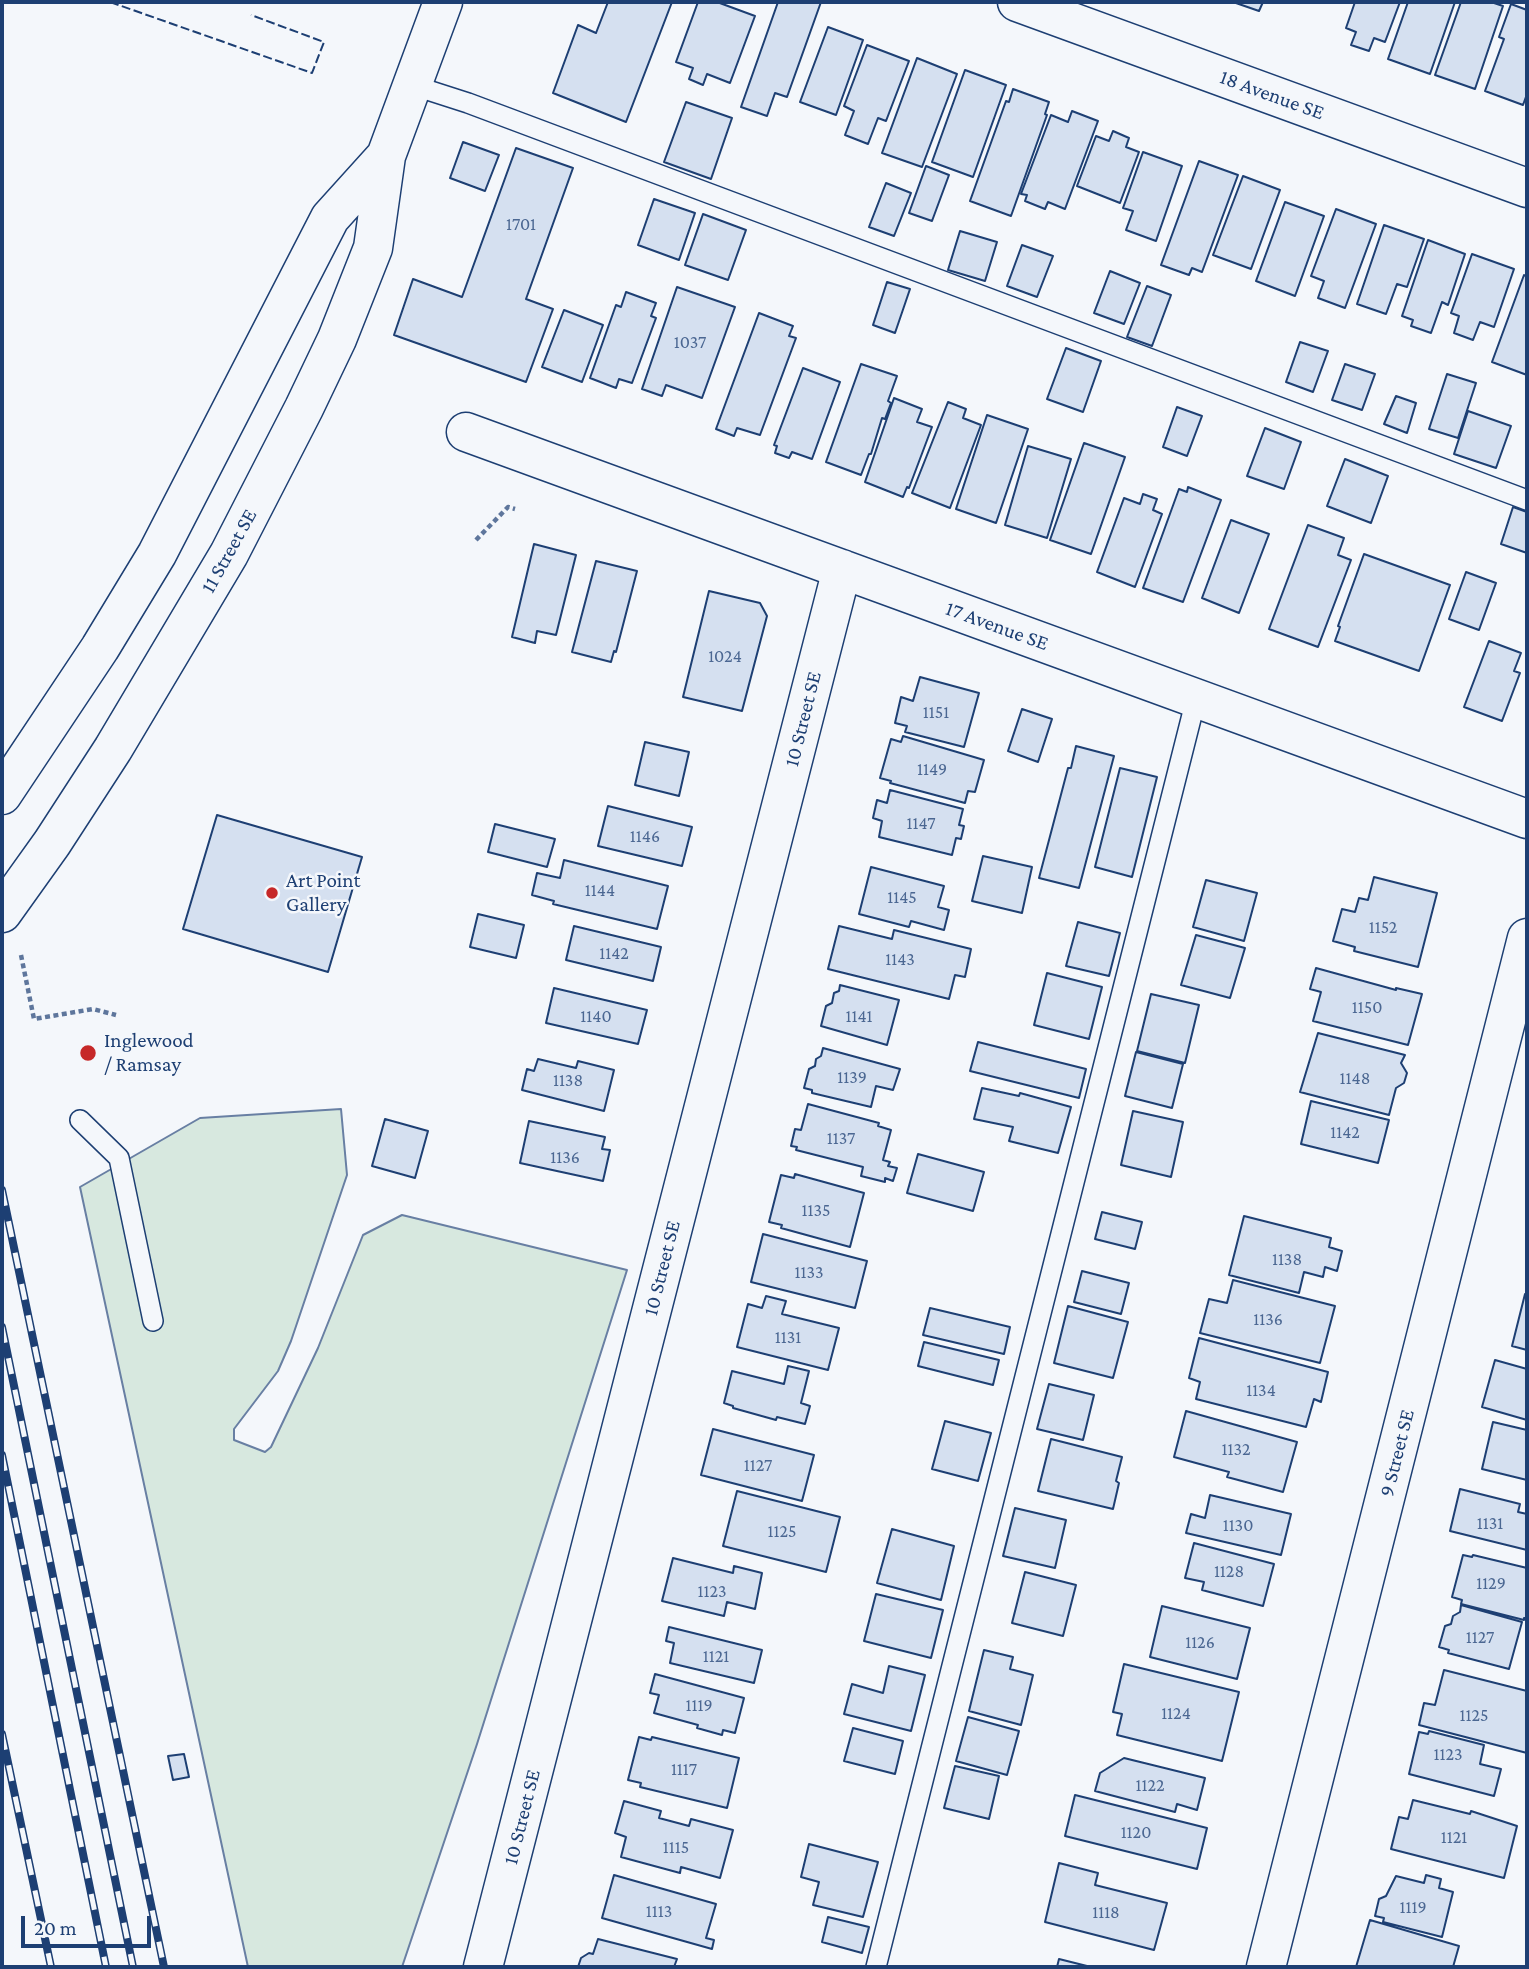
<!DOCTYPE html>
<html>
<head>
<meta charset="utf-8">
<style>
  body { margin:0 }
  #map { position:relative; width:1529px; height:1969px; overflow:hidden; background:#f4f7fb; font-family:"Crimson Pro",serif }
  canvas { display:block }
  .frame { position:absolute; inset:0; border:4px solid #1d3f73; pointer-events:none }
  .scale { position:absolute; left:21px; top:1916px; width:130px; height:32px; box-sizing:border-box; border:4px solid #1d3f73; border-top:0; padding-left:9px; font-size:21px; line-height:24px; white-space:nowrap; color:#1d3f73; -webkit-text-stroke:5px #f4f7fb; paint-order:stroke }
</style>
</head>
<body>
<div id="map">
<canvas width="1529" height="1969"></canvas>
<div class="frame"></div>
<div class="scale">20 m</div>
</div>
<script>
const g = document.querySelector('canvas').getContext('2d');
g.lineJoin = 'round';
function paint(path, color) { g.fillStyle = color; g.fill(path, 'evenodd'); }
function trace(path, color, width, dash) { g.strokeStyle = color; g.lineWidth = width; g.lineCap = dash ? 'butt' : 'round'; g.setLineDash(dash || []); g.stroke(path); }
function drawText(font, color, halo, rows, align = 'center') {
  g.font = font + ' "Crimson Pro",serif'; g.lineWidth = 5; g.setLineDash([]); g.textBaseline = 'middle'; g.strokeStyle = halo; g.fillStyle = color; for (const [text, x, y, turn = 0] of rows) {
    g.save(); g.translate(x, y); g.rotate((+turn || 0) * Math.PI / 180); g.textAlign = isNaN(turn) ? turn : align; if (halo) g.strokeText(text, 0, 0); g.fillText(text, 0, 0); g.restore();
  }
}
const green = new Path2D(`
  M 341,1109 L 347,1175 L 291,1341 L 278,1371 L 234,1429 L 234,1440 L 265,1452 L 271,1447 L 318,1348 L 363,1235 L 402,1215 L 627,1270 L 477,1744 L 402,1967 L 248,1967 L 80,1187 L 200,1118 Z`);
const building = new Path2D(`
  M 608,2 L 672,2 L 626,122 L 553,93 L 578,25 L 596,33 Z
  M 698,2 L 717,2 L 755,16 L 730,83 L 707,74 L 703,85 L 689,79 L 693,68 L 676,62 Z
  M 778,2 L 821,2 L 787,97 L 775,93 L 767,116 L 741,107 Z
  M 1233,2 L 1263,2 L 1259,11 Z
  M 1355,2 L 1400,2 L 1385,42 L 1374,38 L 1369,51 L 1351,45 L 1356,32 L 1346,28 Z
  M 1408,2 L 1455,2 L 1430,74 L 1388,59 Z
  M 1461,2 L 1491,2 L 1503,6 L 1475,89 L 1435,75 Z
  M 1511,4 L 1527,10 L 1527,94 L 1523,105 L 1485,91 L 1504,39 L 1499,37 Z
  M 828,27 L 863,40 L 836,115 L 800,102 Z
  M 867,45 L 909,61 L 886,121 L 878,118 L 868,144 L 845,135 L 854,111 L 844,106 Z
  M 917,58 L 957,74 L 922,167 L 882,153 Z
  M 965,70 L 1006,85 L 973,177 L 932,162 Z
  M 1013,89 L 1049,102 L 1045,114 L 1047,115 L 1011,216 L 970,201 L 1006,101 L 1009,102 Z
  M 686,102 L 732,118 L 711,179 L 664,162 Z
  M 1072,111 L 1098,121 L 1065,209 L 1048,202 L 1045,209 L 1025,201 L 1027,195 L 1021,194 L 1051,115 L 1068,122 Z
  M 1113,131 L 1129,138 L 1126,147 L 1139,152 L 1120,203 L 1077,186 L 1096,136 L 1109,141 Z
  M 463,142 L 499,155 L 485,191 L 450,178 Z
  M 516,148 L 573,168 L 526,299 L 553,309 L 526,382 L 394,335 L 413,279 L 462,297 Z
  M 1143,152 L 1182,166 L 1156,241 L 1126,230 L 1133,211 L 1123,208 Z
  M 1199,161 L 1238,175 L 1202,272 L 1192,268 L 1189,275 L 1161,265 Z
  M 926,166 L 949,175 L 932,221 L 909,213 Z
  M 1243,176 L 1280,190 L 1251,269 L 1213,255 Z
  M 886,183 L 911,193 L 894,236 L 869,227 Z
  M 654,199 L 695,213 L 679,260 L 638,245 Z
  M 1285,202 L 1324,216 L 1295,296 L 1256,281 Z
  M 1336,209 L 1376,224 L 1345,308 L 1318,298 L 1324,281 L 1311,276 Z
  M 703,214 L 746,230 L 728,280 L 685,265 Z
  M 1384,225 L 1424,239 L 1407,287 L 1397,284 L 1386,314 L 1357,304 Z
  M 960,231 L 997,242 L 985,281 L 948,270 Z
  M 1428,240 L 1465,254 L 1448,305 L 1442,302 L 1431,333 L 1411,326 L 1413,320 L 1402,316 Z
  M 1022,245 L 1053,256 L 1037,297 L 1007,286 Z
  M 1472,254 L 1514,269 L 1494,327 L 1480,322 L 1473,340 L 1454,333 L 1459,316 L 1451,313 Z
  M 1110,271 L 1140,283 L 1124,324 L 1094,313 Z
  M 1524,275 L 1527,277 L 1527,375 L 1492,362 Z
  M 887,282 L 910,289 L 895,333 L 873,325 Z
  M 1147,286 L 1171,295 L 1152,346 L 1127,337 Z
  M 677,287 L 735,307 L 702,398 L 666,385 L 662,396 L 642,389 Z
  M 626,292 L 656,303 L 651,316 L 656,318 L 632,383 L 619,379 L 616,388 L 590,378 L 616,305 L 621,307 Z
  M 564,310 L 603,325 L 582,382 L 542,367 Z
  M 759,313 L 793,326 L 789,336 L 796,338 L 760,435 L 737,428 L 734,436 L 716,429 Z
  M 1300,342 L 1328,351 L 1313,392 L 1286,382 Z
  M 1066,348 L 1101,361 L 1083,412 L 1047,399 Z
  M 861,364 L 897,376 L 888,401 L 891,403 L 885,419 L 882,418 L 871,454 L 869,454 L 861,475 L 826,462 Z
  M 1345,364 L 1375,374 L 1362,410 L 1332,400 Z
  M 803,368 L 840,382 L 812,459 L 792,452 L 789,458 L 775,453 L 777,446 L 774,445 Z
  M 1447,374 L 1476,383 L 1458,438 L 1429,429 Z
  M 1396,396 L 1416,403 L 1407,433 L 1384,424 Z
  M 894,398 L 922,409 L 917,422 L 932,427 L 909,488 L 907,487 L 903,497 L 865,482 Z
  M 948,402 L 966,409 L 963,418 L 981,425 L 950,508 L 912,493 Z
  M 1177,407 L 1202,416 L 1187,456 L 1163,447 Z
  M 1468,411 L 1511,426 L 1496,468 L 1454,454 Z
  M 987,415 L 1028,429 L 996,523 L 956,509 Z
  M 1265,428 L 1301,442 L 1284,489 L 1247,476 Z
  M 1084,443 L 1125,457 L 1091,554 L 1050,540 Z
  M 1028,446 L 1071,459 L 1047,538 L 1005,525 Z
  M 1345,459 L 1388,476 L 1371,523 L 1327,506 Z
  M 1188,487 L 1221,500 L 1183,602 L 1143,588 L 1179,489 L 1187,492 Z
  M 1143,494 L 1157,499 L 1153,510 L 1162,514 L 1135,587 L 1097,572 L 1124,498 L 1140,504 Z
  M 1513,507 L 1527,512 L 1527,553 L 1501,544 Z
  M 1231,520 L 1269,534 L 1239,613 L 1202,598 Z
  M 1308,525 L 1344,538 L 1338,555 L 1351,560 L 1318,647 L 1269,629 Z
  M 534,544 L 576,555 L 556,635 L 537,631 L 535,643 L 512,637 Z
  M 1364,554 L 1450,585 L 1419,671 L 1335,641 L 1340,627 L 1338,626 Z
  M 596,561 L 637,571 L 616,652 L 614,651 L 611,662 L 572,652 Z
  M 1466,572 L 1496,583 L 1479,630 L 1449,619 Z
  M 709,591 L 760,603 L 767,616 L 742,711 L 683,697 Z
  M 1489,641 L 1521,653 L 1514,671 L 1520,673 L 1502,721 L 1464,707 Z
  M 920,677 L 979,693 L 964,747 L 905,732 L 907,726 L 895,723 L 901,697 L 913,701 Z
  M 1022,709 L 1052,719 L 1038,762 L 1008,751 Z
  M 903,736 L 984,760 L 975,792 L 968,791 L 965,803 L 890,783 L 891,781 L 880,778 L 891,739 L 901,742 Z
  M 645,742 L 689,752 L 679,796 L 635,785 Z
  M 1076,746 L 1114,756 L 1079,888 L 1039,878 L 1068,768 L 1071,768 Z
  M 1120,768 L 1157,777 L 1132,877 L 1095,867 Z
  M 890,790 L 963,809 L 959,825 L 964,826 L 961,839 L 956,838 L 952,855 L 879,837 L 882,821 L 873,818 L 877,800 L 887,803 Z
  M 608,806 L 692,827 L 682,866 L 598,846 Z
  M 217,815 L 362,857 L 328,972 L 183,929 Z
  M 495,824 L 555,839 L 547,867 L 488,852 Z
  M 983,856 L 1032,867 L 1022,913 L 972,901 Z
  M 564,860 L 668,886 L 657,929 L 553,904 L 554,901 L 532,895 L 537,873 L 560,878 Z
  M 871,867 L 944,886 L 938,907 L 949,910 L 944,930 L 911,921 L 909,927 L 859,914 Z
  M 1374,877 L 1437,893 L 1418,967 L 1354,951 L 1355,947 L 1333,941 L 1342,909 L 1355,912 L 1359,898 L 1368,900 Z
  M 1206,880 L 1257,893 L 1244,941 L 1193,927 Z
  M 478,914 L 524,925 L 516,958 L 470,947 Z
  M 1078,922 L 1120,933 L 1109,976 L 1066,966 Z
  M 574,926 L 661,947 L 653,981 L 566,960 Z
  M 839,926 L 892,939 L 894,930 L 971,949 L 965,977 L 955,975 L 949,999 L 828,969 Z
  M 1196,935 L 1245,948 L 1230,998 L 1181,985 Z
  M 1316,968 L 1396,990 L 1396,988 L 1422,994 L 1408,1045 L 1313,1021 L 1321,992 L 1310,989 Z
  M 1047,973 L 1102,987 L 1089,1039 L 1034,1025 Z
  M 840,985 L 899,1000 L 887,1045 L 821,1026 L 826,1006 L 832,1003 L 834,993 L 839,991 Z
  M 554,988 L 647,1010 L 638,1044 L 546,1023 Z
  M 1151,994 L 1199,1005 L 1185,1063 L 1137,1051 Z
  M 1318,1033 L 1405,1055 L 1401,1063 L 1407,1073 L 1404,1083 L 1396,1088 L 1389,1115 L 1300,1092 Z
  M 978,1042 L 1086,1069 L 1079,1098 L 970,1071 Z
  M 823,1048 L 900,1069 L 893,1090 L 876,1086 L 871,1107 L 812,1093 L 812,1090 L 804,1088 L 809,1069 L 815,1066 L 816,1059 L 821,1056 Z
  M 1136,1052 L 1183,1064 L 1172,1108 L 1125,1096 Z
  M 538,1059 L 576,1068 L 578,1061 L 614,1070 L 604,1111 L 522,1090 L 527,1069 L 534,1071 Z
  M 982,1088 L 1019,1096 L 1020,1093 L 1071,1107 L 1058,1153 L 1009,1141 L 1013,1127 L 974,1119 Z
  M 1311,1101 L 1389,1120 L 1378,1163 L 1301,1144 Z
  M 808,1104 L 879,1123 L 878,1126 L 891,1130 L 883,1160 L 890,1162 L 888,1166 L 897,1168 L 893,1181 L 885,1178 L 885,1182 L 861,1176 L 863,1167 L 796,1150 L 797,1147 L 791,1146 L 795,1129 L 801,1130 Z
  M 1133,1111 L 1183,1122 L 1171,1177 L 1121,1165 Z
  M 385,1119 L 428,1131 L 415,1178 L 372,1166 Z
  M 529,1121 L 605,1137 L 602,1149 L 610,1150 L 603,1181 L 520,1163 Z
  M 918,1154 L 984,1172 L 973,1211 L 907,1193 Z
  M 795,1174 L 864,1193 L 850,1247 L 781,1228 L 782,1225 L 769,1222 L 781,1175 L 794,1178 Z
  M 1102,1212 L 1142,1222 L 1135,1249 L 1095,1239 Z
  M 1244,1216 L 1331,1238 L 1329,1247 L 1342,1251 L 1337,1271 L 1325,1267 L 1323,1277 L 1304,1272 L 1299,1293 L 1229,1275 Z
  M 763,1234 L 867,1261 L 855,1308 L 751,1282 Z
  M 1082,1271 L 1129,1283 L 1121,1314 L 1074,1302 Z
  M 1233,1280 L 1335,1306 L 1320,1363 L 1200,1333 L 1209,1299 L 1227,1303 Z
  M 1525,1294 L 1527,1295 L 1527,1350 L 1512,1346 Z
  M 766,1296 L 786,1301 L 782,1314 L 839,1328 L 828,1370 L 737,1347 L 748,1304 L 762,1308 Z
  M 1068,1306 L 1128,1322 L 1113,1378 L 1054,1363 Z
  M 930,1308 L 1010,1327 L 1004,1354 L 923,1335 Z
  M 1199,1338 L 1328,1372 L 1321,1402 L 1314,1399 L 1306,1427 L 1196,1399 L 1200,1382 L 1189,1378 Z
  M 924,1342 L 999,1360 L 993,1385 L 918,1366 Z
  M 1495,1360 L 1527,1369 L 1527,1420 L 1482,1407 Z
  M 788,1366 L 809,1371 L 801,1403 L 810,1406 L 805,1424 L 777,1417 L 776,1420 L 733,1408 L 733,1406 L 724,1403 L 732,1371 L 784,1384 Z
  M 1049,1384 L 1094,1395 L 1083,1440 L 1037,1429 Z
  M 1186,1411 L 1297,1442 L 1283,1492 L 1227,1477 L 1229,1472 L 1174,1457 Z
  M 945,1421 L 991,1433 L 978,1481 L 932,1469 Z
  M 1493,1422 L 1527,1430 L 1527,1480 L 1482,1469 Z
  M 713,1429 L 814,1455 L 802,1501 L 701,1475 Z
  M 1051,1439 L 1122,1457 L 1116,1481 L 1119,1483 L 1113,1509 L 1038,1491 Z
  M 1460,1489 L 1520,1504 L 1518,1512 L 1527,1514 L 1527,1550 L 1450,1531 Z
  M 737,1491 L 840,1517 L 826,1572 L 723,1546 Z
  M 1210,1495 L 1291,1514 L 1281,1555 L 1186,1533 L 1191,1514 L 1205,1518 Z
  M 1015,1508 L 1066,1520 L 1055,1568 L 1003,1556 Z
  M 892,1529 L 954,1546 L 941,1600 L 877,1583 Z
  M 1194,1543 L 1274,1564 L 1263,1606 L 1202,1590 L 1204,1582 L 1185,1578 Z
  M 1463,1555 L 1472,1557 L 1473,1555 L 1527,1568 L 1527,1618 L 1524,1618 L 1524,1620 L 1461,1604 L 1462,1600 L 1452,1597 Z
  M 673,1558 L 733,1573 L 734,1566 L 762,1573 L 755,1609 L 727,1602 L 724,1616 L 662,1601 Z
  M 1025,1572 L 1076,1585 L 1063,1636 L 1012,1623 Z
  M 876,1594 L 943,1610 L 931,1658 L 864,1641 Z
  M 1461,1605 L 1522,1622 L 1509,1669 L 1448,1653 L 1449,1650 L 1439,1647 L 1445,1626 L 1451,1624 L 1453,1616 L 1460,1612 Z
  M 1162,1606 L 1250,1628 L 1237,1679 L 1150,1657 Z
  M 669,1627 L 762,1650 L 754,1683 L 670,1663 L 674,1643 L 666,1641 Z
  M 984,1650 L 1013,1657 L 1010,1669 L 1033,1675 L 1021,1725 L 969,1711 Z
  M 1124,1664 L 1239,1692 L 1222,1761 L 1117,1735 L 1122,1714 L 1113,1712 Z
  M 889,1666 L 925,1675 L 911,1731 L 844,1714 L 852,1684 L 883,1693 Z
  M 1444,1670 L 1527,1691 L 1527,1753 L 1419,1725 L 1424,1703 L 1435,1705 Z
  M 655,1674 L 744,1698 L 735,1733 L 723,1730 L 722,1735 L 697,1728 L 698,1725 L 654,1713 L 659,1695 L 650,1693 Z
  M 968,1717 L 1019,1731 L 1007,1775 L 956,1761 Z
  M 853,1728 L 903,1741 L 895,1774 L 844,1761 Z
  M 1429,1731 L 1484,1745 L 1480,1764 L 1501,1769 L 1494,1796 L 1409,1774 L 1419,1732 L 1428,1734 Z
  M 639,1737 L 651,1740 L 652,1737 L 739,1758 L 727,1808 L 640,1787 L 641,1783 L 628,1780 Z
  M 184,1754 L 189,1777 L 173,1780 L 168,1756 Z
  M 1124,1758 L 1205,1778 L 1197,1810 L 1177,1804 L 1175,1812 L 1095,1791 L 1100,1773 Z
  M 955,1766 L 999,1776 L 989,1819 L 944,1808 Z
  M 1075,1795 L 1207,1828 L 1197,1869 L 1065,1836 Z
  M 1413,1800 L 1470,1814 L 1471,1811 L 1517,1826 L 1504,1878 L 1391,1849 L 1399,1817 L 1408,1819 Z
  M 624,1801 L 661,1811 L 659,1818 L 689,1826 L 691,1819 L 733,1830 L 720,1878 L 681,1867 L 680,1873 L 621,1857 L 626,1837 L 615,1833 Z
  M 809,1844 L 878,1862 L 863,1917 L 813,1905 L 819,1882 L 801,1877 Z
  M 1059,1863 L 1098,1873 L 1095,1885 L 1167,1903 L 1154,1950 L 1045,1922 Z
  M 614,1875 L 716,1904 L 706,1938 L 714,1940 L 712,1949 L 602,1918 Z
  M 1426,1875 L 1441,1879 L 1439,1888 L 1453,1892 L 1442,1937 L 1383,1922 L 1384,1918 L 1375,1916 L 1379,1899 L 1386,1896 L 1396,1876 L 1424,1883 Z
  M 828,1917 L 869,1927 L 862,1953 L 822,1942 Z
  M 1370,1920 L 1459,1946 L 1453,1967 L 1356,1967 Z
  M 598,1939 L 677,1959 L 674,1967 L 578,1967 L 581,1958 L 589,1953 L 593,1954 Z
  M 1059,1959 L 1091,1967 L 1057,1967 Z`);
const path = new Path2D(`
  M 476,540 L 508,507 L 515,509
  M 21,955 L 34,1019 L 93,1009 L 116,1015`);
const lane = new Path2D(`
  M 412,85 L 468,103 L 1527,500
  M 80,1120 L 119,1158 L 153,1321
  M 876,1967 L 1196,699`);
const street = new Path2D(`
  M 1017,2 L 1527,188
  M 466,432 L 1527,819
  M 483,1967 L 842,569
  M 1266,1967 L 1527,938`);
const secondary = new Path2D(`
  M 2,795 L 100,648 L 157,554 L 330,218 L 386,156
  M 2,913 L 52,843 L 113,749 L 229,554 L 304,408 L 337,339 L 373,248 L 386,156 L 443,2`);
const rail = new Path2D(`
  M 2,1190 L 164,1967
  M 2,1327 L 133,1967
  M 2,1455 L 106,1967
  M 2,1734 L 51,1967`);
const fence = new Path2D(`
  M 110,2 L 312,73 L 324,42 L 251,15`);
const markers = [
  [272,893,7,"#c62828"],
  [88,1053,9,"#c62828"]
];
const numberNames = [
  ["1701",521,224],
  ["1037",690,342],
  ["1024",725,656],
  ["1151",936,712],
  ["1149",932,769],
  ["1147",921,823],
  ["1146",645,836],
  ["1144",600,890],
  ["1145",902,897],
  ["1152",1383,927],
  ["1142",614,953],
  ["1143",900,959],
  ["1150",1367,1007],
  ["1140",596,1016],
  ["1141",859,1016],
  ["1139",852,1077],
  ["1148",1355,1078],
  ["1138",568,1080],
  ["1142",1345,1132],
  ["1137",841,1138],
  ["1136",565,1157],
  ["1135",816,1210],
  ["1138",1287,1259],
  ["1133",809,1272],
  ["1136",1268,1319],
  ["1131",788,1337],
  ["1134",1261,1390],
  ["1132",1236,1449],
  ["1127",758,1465],
  ["1131",1490,1523],
  ["1130",1238,1525],
  ["1125",782,1531],
  ["1128",1229,1571],
  ["1129",1491,1583],
  ["1123",712,1591],
  ["1127",1480,1637],
  ["1126",1200,1642],
  ["1121",716,1656],
  ["1119",699,1705],
  ["1124",1176,1713],
  ["1125",1474,1715],
  ["1123",1448,1754],
  ["1117",684,1769],
  ["1122",1150,1785],
  ["1120",1136,1832],
  ["1121",1454,1837],
  ["1115",676,1847],
  ["1119",1413,1907],
  ["1113",659,1911],
  ["1118",1106,1912]
];
const streetNames = [
  ["18 Avenue SE",1272,95,20],
  ["11 Street SE",229,551,-61],
  ["17 Avenue SE",997,626,20],
  ["10 Street SE",803,719,-76],
  ["10 Street SE",662,1268,-76],
  ["9 Street SE",1397,1453,-76],
  ["10 Street SE",522,1817,-76]
];
const poiNames = [
  ["Art Point",286,881],
  ["Gallery",286,905],
  ["Inglewood",104,1041],
  ["/ Ramsay",104,1065]
];
paint(green, '#d7e8df');
trace(green, '#687fa3', 2);
paint(building, '#d5e0f0');
trace(building, '#1d3f73', 2);
trace(lane, '#1d3f73', 22);
trace(street, '#1d3f73', 41);
trace(secondary, '#1d3f73', 41);
trace(path, '#5e769c', 4.5, [5, 3.5]);
trace(lane, '#f4f7fb', 19);
trace(street, '#f4f7fb', 38);
trace(secondary, '#f4f7fb', 38);
trace(rail, '#1d3f73', 8);
trace(rail, '#f4f7fb', 5, [16]);
trace(fence, '#1d3f73', 2, [9, 3.5]);
for (const [x, y, r, color] of markers) { const dot = new Path2D(); dot.arc(x, y, r, 0, 2 * Math.PI); g.fillStyle = color; g.fill(dot); trace(dot, '#f4f7fb', 2.5); }
drawText('18px', '#4b6792', null, numberNames);
drawText('21px', '#1d3f73', '#f4f7fb', streetNames);
drawText('21px', '#1d3f73', '#f4f7fb', poiNames, 'left');
</script>
</body>
</html>
